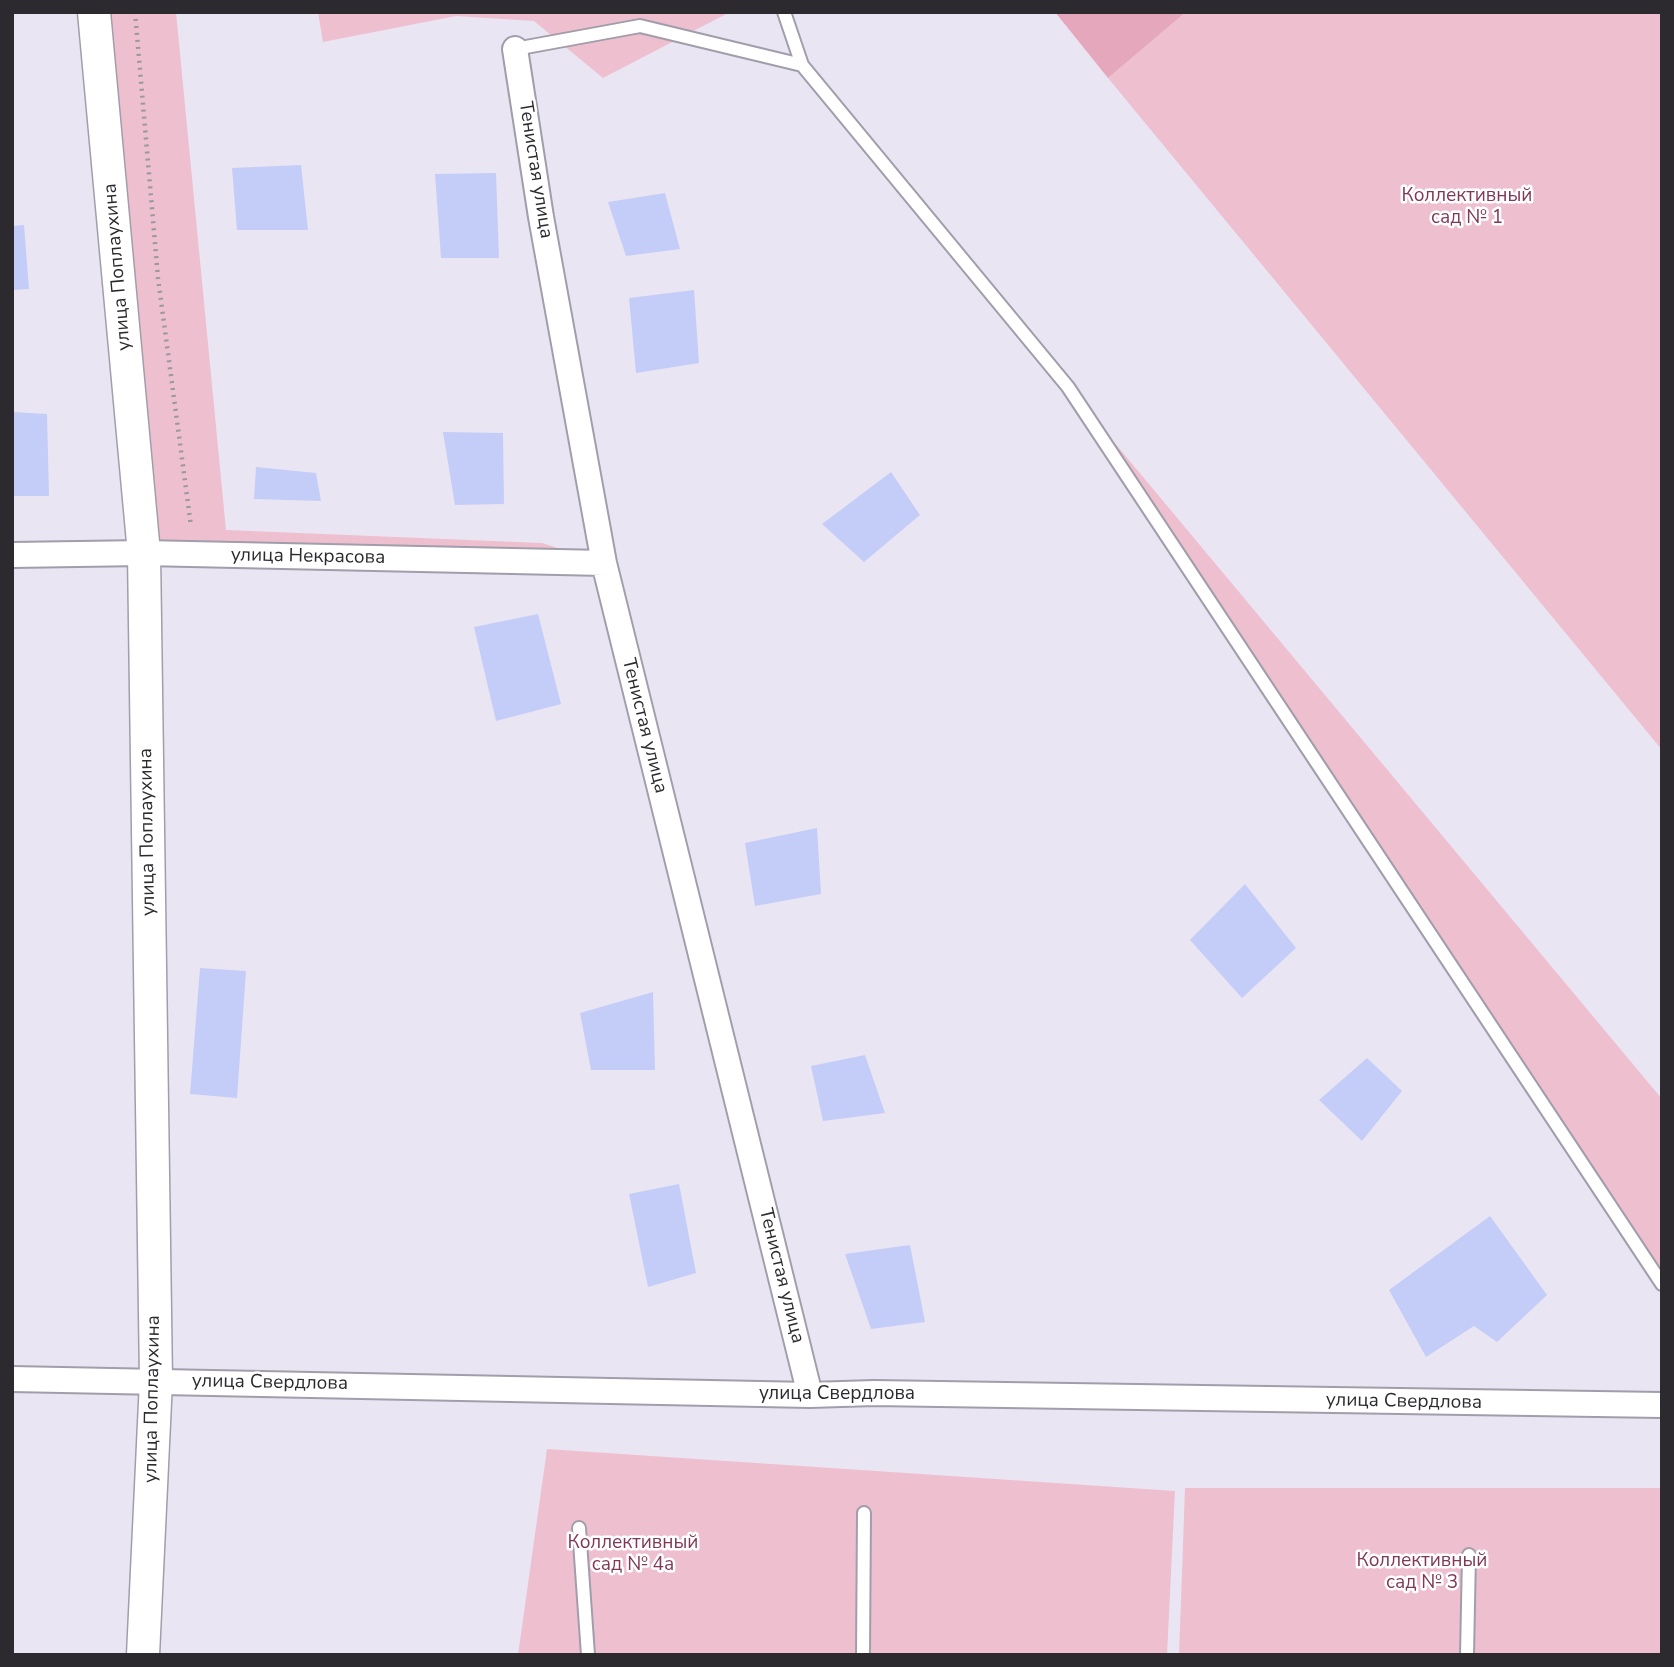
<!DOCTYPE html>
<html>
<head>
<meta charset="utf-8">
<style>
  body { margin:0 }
  #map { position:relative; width:1674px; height:1667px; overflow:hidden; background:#eae5f3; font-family:"Nunito Sans",sans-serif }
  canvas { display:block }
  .frame { position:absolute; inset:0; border:14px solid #2c2a2f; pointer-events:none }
</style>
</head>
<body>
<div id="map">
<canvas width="1674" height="1667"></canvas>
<div class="frame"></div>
</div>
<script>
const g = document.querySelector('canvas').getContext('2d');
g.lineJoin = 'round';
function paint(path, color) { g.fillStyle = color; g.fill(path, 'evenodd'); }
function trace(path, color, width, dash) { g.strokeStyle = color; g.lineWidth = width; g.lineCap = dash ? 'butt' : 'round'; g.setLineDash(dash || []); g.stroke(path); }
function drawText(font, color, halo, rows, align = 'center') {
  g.font = font + ' "Nunito Sans",sans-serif'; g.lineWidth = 5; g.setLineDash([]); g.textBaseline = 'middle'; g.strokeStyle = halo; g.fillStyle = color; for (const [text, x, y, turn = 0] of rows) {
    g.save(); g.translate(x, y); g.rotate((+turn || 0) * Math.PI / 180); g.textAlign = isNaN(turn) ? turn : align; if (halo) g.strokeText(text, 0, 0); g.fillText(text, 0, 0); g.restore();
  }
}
const green = new Path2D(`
  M 94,12 L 176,12 L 226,530 L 542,543 L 604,563 L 144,553 Z
  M 318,12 L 730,12 L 603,78 L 534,21 L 456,16 L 323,42 Z
  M 1186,12 L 1662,12 L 1662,750 L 1108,78 Z
  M 1068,387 L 1662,1099 L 1662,1284 Z
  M 547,1449 L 1175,1491 L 1167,1655 L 518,1655 Z
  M 1185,1488 L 1662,1488 L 1662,1655 L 1179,1655 Z`);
const forest = new Path2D(`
  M 1055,12 L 1186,12 L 1108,78 Z`);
const building = new Path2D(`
  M 301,165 L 308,230 L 237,230 L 232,168 Z
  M 496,173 L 499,258 L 441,258 L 435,174 Z
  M 665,193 L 680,249 L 626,256 L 608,202 Z
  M 24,225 L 29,289 L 12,290 L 12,226 Z
  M 694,290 L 699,363 L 636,373 L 629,298 Z
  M 12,412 L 47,414 L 49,496 L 12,496 Z
  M 443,432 L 503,433 L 504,504 L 455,505 Z
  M 256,467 L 316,473 L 321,501 L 254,499 Z
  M 891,472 L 920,515 L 864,562 L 822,524 Z
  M 538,614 L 561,704 L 496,721 L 474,627 Z
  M 817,828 L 821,894 L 755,906 L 745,843 Z
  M 1245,884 L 1296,948 L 1242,998 L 1190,940 Z
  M 200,968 L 246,971 L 237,1098 L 190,1094 Z
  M 653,992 L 655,1070 L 591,1070 L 580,1013 Z
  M 865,1055 L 885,1113 L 823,1121 L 811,1066 Z
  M 1367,1058 L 1402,1091 L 1362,1141 L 1319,1100 Z
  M 679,1184 L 696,1273 L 648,1287 L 629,1194 Z
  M 1490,1216 L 1547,1295 L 1497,1342 L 1474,1326 L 1426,1357 L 1389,1290 Z
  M 910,1245 L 925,1322 L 871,1329 L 845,1254 Z`);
const path = new Path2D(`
  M 135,12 L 158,278 L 191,526`);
const service = new Path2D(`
  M 784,12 L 802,65 L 1068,387 L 1662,1284
  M 515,49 L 640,26 L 802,65
  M 579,1528 L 588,1655
  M 863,1655 L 864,1513
  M 1467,1655 L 1469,1555`);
const minor = new Path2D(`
  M 515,49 L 541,217 L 604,563 L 810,1395
  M 12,555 L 144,553 L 604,563
  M 12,1379 L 810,1395 L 874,1393 L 1662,1405`);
const tertiary = new Path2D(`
  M 94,12 L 144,553 L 156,1381 L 143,1655`);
const streetNames = [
  ["Тенистая улица",535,170,81],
  ["улица Поплаухина",118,267,-95],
  ["улица Некрасова",308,557,1],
  ["Тенистая улица",644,726,76],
  ["улица Поплаухина",148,832,-91],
  ["Тенистая улица",781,1276,76],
  ["улица Свердлова",270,1383,1],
  ["улица Свердлова",837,1394],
  ["улица Поплаухина",153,1399,-89],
  ["улица Свердлова",1404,1402,1]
];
const parkNames = [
  ["Коллективный",1467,196],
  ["сад № 1",1467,218],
  ["Коллективный",633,1543],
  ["сад № 4а",633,1565],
  ["Коллективный",1422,1561],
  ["сад № 3",1422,1583]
];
paint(green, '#eec0cf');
paint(forest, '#e4a7bb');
paint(building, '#c4cdf8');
trace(service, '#a29daa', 16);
trace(minor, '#a29daa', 28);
trace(tertiary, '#a29daa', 35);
trace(path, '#9a97a1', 4.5, [2, 5]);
trace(service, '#fff', 12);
trace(minor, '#fff', 24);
trace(tertiary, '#fff', 32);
drawText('19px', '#2c2a2f', '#fff', streetNames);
drawText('19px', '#813855', '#fff', parkNames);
</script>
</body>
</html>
